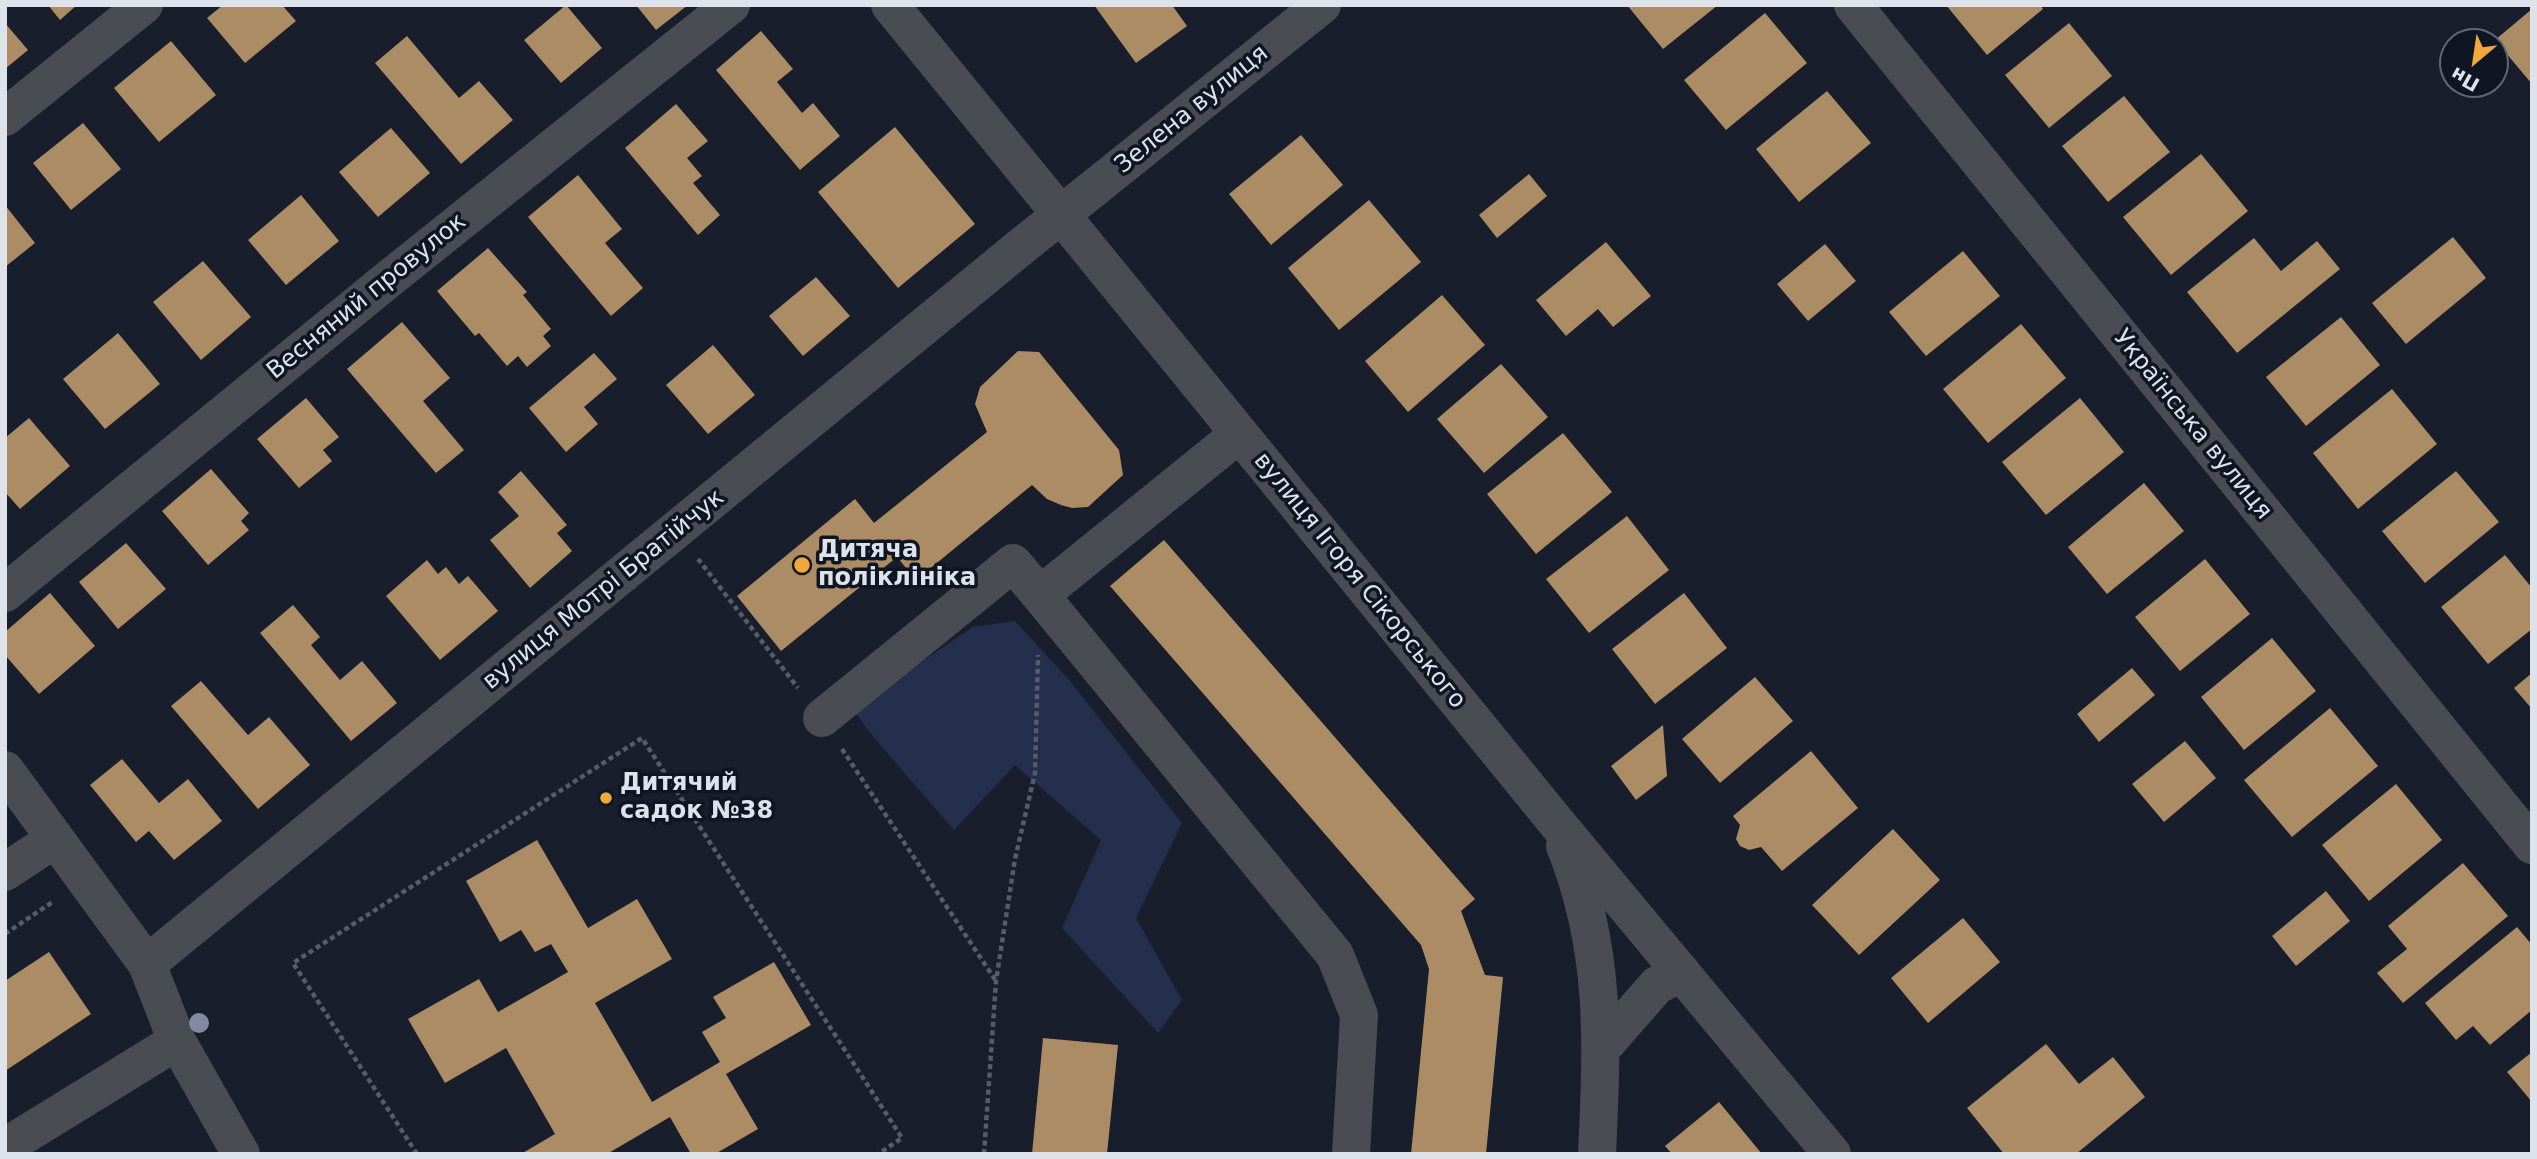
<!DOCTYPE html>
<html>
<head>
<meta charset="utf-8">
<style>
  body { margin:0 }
  #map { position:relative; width:2537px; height:1159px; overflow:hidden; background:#181e2c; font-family:"DejaVu Sans",sans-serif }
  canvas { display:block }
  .frame { position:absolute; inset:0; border:7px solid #dde2eb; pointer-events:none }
  .north { position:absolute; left:2439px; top:28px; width:70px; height:70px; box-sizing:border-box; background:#0f1522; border:2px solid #616772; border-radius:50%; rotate:209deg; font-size:19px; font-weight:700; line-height:28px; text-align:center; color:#dde2eb }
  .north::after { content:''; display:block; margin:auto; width:24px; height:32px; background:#eea83c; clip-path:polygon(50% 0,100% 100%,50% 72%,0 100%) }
</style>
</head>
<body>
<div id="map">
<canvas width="2537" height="1159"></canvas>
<div class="frame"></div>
<div class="north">Пн</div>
</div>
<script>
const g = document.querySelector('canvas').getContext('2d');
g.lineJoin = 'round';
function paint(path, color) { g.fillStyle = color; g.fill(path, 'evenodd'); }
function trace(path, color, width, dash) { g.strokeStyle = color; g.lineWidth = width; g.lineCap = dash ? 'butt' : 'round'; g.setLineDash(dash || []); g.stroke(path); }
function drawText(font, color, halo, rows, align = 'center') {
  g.font = font + ' "DejaVu Sans",sans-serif'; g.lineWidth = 7; g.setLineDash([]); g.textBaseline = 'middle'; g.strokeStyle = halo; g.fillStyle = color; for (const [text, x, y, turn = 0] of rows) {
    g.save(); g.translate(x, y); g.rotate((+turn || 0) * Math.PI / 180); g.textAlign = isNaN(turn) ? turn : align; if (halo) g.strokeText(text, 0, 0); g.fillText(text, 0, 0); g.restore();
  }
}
const green = new Path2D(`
  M 1015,621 L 1070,681 L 1182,823 L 1136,918 L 1182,1000 L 1158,1033 L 1062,928 L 1101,840 L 1015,765 L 954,830 L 876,740 L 852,709 L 973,627 Z`);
const building = new Path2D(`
  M 48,5 L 77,5 L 60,20 Z
  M 223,5 L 282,5 L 296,21 L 245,63 L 207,18 Z
  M 566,5 L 602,48 L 561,83 L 524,40 Z
  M 636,5 L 688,5 L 656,30 Z
  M 1094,5 L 1172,5 L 1187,26 L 1136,63 Z
  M 1627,5 L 1718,5 L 1663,49 Z
  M 1946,5 L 2040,5 L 2043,9 L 1987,55 Z
  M 2532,9 L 2532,84 L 2495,40 Z
  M 1765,13 L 1807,63 L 1726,130 L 1684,80 Z
  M 5,23 L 28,50 L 5,69 Z
  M 2069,23 L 2112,76 L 2049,128 L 2005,75 Z
  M 761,31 L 793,69 L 777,82 L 802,113 L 813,103 L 840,136 L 800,170 L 716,70 Z
  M 407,36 L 459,98 L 479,81 L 513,120 L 461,164 L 375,63 Z
  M 171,41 L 216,95 L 159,142 L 114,88 Z
  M 1827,91 L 1871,143 L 1799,202 L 1756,149 Z
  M 2124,96 L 2170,152 L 2108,202 L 2062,146 Z
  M 676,104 L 708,141 L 687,158 L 702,176 L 693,183 L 720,215 L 698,235 L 625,148 Z
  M 83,123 L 121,169 L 71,210 L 33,163 Z
  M 895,127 L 975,224 L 898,288 L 818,192 Z
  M 391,128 L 430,173 L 378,217 L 339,172 Z
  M 1301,135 L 1343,185 L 1271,245 L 1229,194 Z
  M 2201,154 L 2248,211 L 2171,275 L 2123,217 Z
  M 1529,174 L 1547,196 L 1497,238 L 1479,215 Z
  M 578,175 L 622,229 L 605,243 L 643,288 L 611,316 L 528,217 Z
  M 301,195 L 339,241 L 286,285 L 248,240 Z
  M 1369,200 L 1421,262 L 1339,330 L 1288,268 Z
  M 5,205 L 35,243 L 5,267 Z
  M 2453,237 L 2486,278 L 2406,344 L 2372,303 Z
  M 2254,238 L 2281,271 L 2317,241 L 2340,269 L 2237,353 L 2187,292 Z
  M 1606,242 L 1651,296 L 1613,327 L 1598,309 L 1566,336 L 1536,300 Z
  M 1825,244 L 1856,281 L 1808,321 L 1777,284 Z
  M 488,248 L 527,292 L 523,295 L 551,329 L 543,336 L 551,346 L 527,367 L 518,356 L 507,366 L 479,333 L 475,336 L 437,291 Z
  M 1963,251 L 2000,296 L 1926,356 L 1889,312 Z
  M 203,261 L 251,317 L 201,360 L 153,302 Z
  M 816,277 L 850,316 L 803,356 L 769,316 Z
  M 1442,295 L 1485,345 L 1408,412 L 1365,361 Z
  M 2341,317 L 2380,365 L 2306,426 L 2266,377 Z
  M 402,322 L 450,378 L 423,401 L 464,450 L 436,473 L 347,369 Z
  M 2021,324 L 2066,378 L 1988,443 L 1943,389 Z
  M 118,333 L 160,384 L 105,429 L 63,379 Z
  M 713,345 L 755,395 L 708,434 L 666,385 Z
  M 1018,351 L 1039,352 L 1119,450 L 1123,475 L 1088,507 L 1072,508 L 1061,505 L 1047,499 L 1032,485 L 916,580 L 897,557 L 781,651 L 737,596 L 855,499 L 874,523 L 987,432 L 975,404 L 980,387 Z
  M 594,353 L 617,379 L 584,407 L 598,424 L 566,452 L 529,408 Z
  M 1501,364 L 1548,417 L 1484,473 L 1437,419 Z
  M 2392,389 L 2437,444 L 2358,509 L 2313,453 Z
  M 306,398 L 339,437 L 323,450 L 332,461 L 299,488 L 257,439 Z
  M 2080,398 L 2124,452 L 2046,515 L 2002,462 Z
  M 29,418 L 70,466 L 20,509 L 5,492 L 5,438 Z
  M 1563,433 L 1612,492 L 1536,554 L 1487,494 Z
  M 211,469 L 249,513 L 241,521 L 249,530 L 208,565 L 162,511 Z
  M 521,471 L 567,525 L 557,533 L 572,551 L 530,588 L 490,540 L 519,516 L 498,492 Z
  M 2456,471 L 2499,522 L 2425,583 L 2382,531 Z
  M 2144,483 L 2184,531 L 2107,594 L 2068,547 Z
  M 1627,516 L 1669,570 L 1589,633 L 1546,579 Z
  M 1164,540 L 1475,899 L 1461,911 L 1485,975 L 1503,977 L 1486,1154 L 1411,1154 L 1429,969 L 1421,945 L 1110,586 Z
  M 126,543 L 166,589 L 118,629 L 79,582 Z
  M 2505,555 L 2532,588 L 2532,629 L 2488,664 L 2441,607 Z
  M 2205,559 L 2250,614 L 2180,671 L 2135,617 Z
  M 427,560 L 438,574 L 446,567 L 459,584 L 468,576 L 498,611 L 440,660 L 386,596 Z
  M 50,593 L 95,646 L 39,694 L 5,655 L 5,632 Z
  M 1684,593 L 1727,648 L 1655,704 L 1612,649 Z
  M 293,605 L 320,637 L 311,645 L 340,680 L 362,661 L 397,703 L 351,741 L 260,633 Z
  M 2272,638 L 2316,691 L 2244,750 L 2201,697 Z
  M 2132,668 L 2155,695 L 2099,742 L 2077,714 Z
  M 2532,673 L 2532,709 L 2514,688 Z
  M 1755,677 L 1793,721 L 1720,783 L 1682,739 Z
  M 201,681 L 248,735 L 269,717 L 310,765 L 258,809 L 171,706 Z
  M 2330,708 L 2378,766 L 2292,837 L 2244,780 Z
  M 1663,725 L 1667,776 L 1636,800 L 1611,766 Z
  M 2185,741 L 2216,778 L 2164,822 L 2132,784 Z
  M 1811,751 L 1858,808 L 1782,871 L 1761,847 L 1749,850 L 1740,846 L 1736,839 L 1740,825 L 1733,816 Z
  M 122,759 L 159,803 L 188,779 L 222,821 L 174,860 L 149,831 L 136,842 L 90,785 Z
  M 2396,784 L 2442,840 L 2369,901 L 2322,845 Z
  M 1893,829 L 1940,880 L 1859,955 L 1812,905 Z
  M 537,840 L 588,928 L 637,899 L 672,959 L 595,1003 L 652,1102 L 720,1062 L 702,1032 L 726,1018 L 713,997 L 774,962 L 811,1025 L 726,1074 L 758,1129 L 715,1154 L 691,1154 L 670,1117 L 607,1154 L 521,1154 L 555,1134 L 506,1048 L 445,1083 L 408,1019 L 479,979 L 498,1012 L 568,972 L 551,944 L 535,952 L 521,930 L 500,942 L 466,881 Z
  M 2463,863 L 2508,916 L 2403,1003 L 2377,973 L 2407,949 L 2388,926 Z
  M 2326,891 L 2350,921 L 2296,966 L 2272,936 Z
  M 1963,918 L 2000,962 L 1928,1023 L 1891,978 Z
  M 2517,927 L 2532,945 L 2532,1010 L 2490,1045 L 2473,1026 L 2456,1040 L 2425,1003 Z
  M 49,952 L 91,1014 L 5,1071 L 5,981 Z
  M 1043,1038 L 1118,1045 L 1107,1154 L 1032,1154 Z
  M 2046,1044 L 2079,1084 L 2113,1057 L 2145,1097 L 2076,1154 L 2004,1154 L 1967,1108 Z
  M 2532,1052 L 2532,1102 L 2507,1072 Z
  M 1719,1102 L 1762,1154 L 1672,1154 L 1665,1146 Z`);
const path = new Path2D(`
  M 698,559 L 798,688
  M 842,749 L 996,981
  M 5,934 L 54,901
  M 417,1154 L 293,963 L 642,738 L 902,1138 L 878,1154
  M 984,1154 L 996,981 L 1015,859 L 1035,773 L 1038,655`);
const minor = new Path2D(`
  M 890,5 L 1556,822 L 1832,1154
  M 1853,5 L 2532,845
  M 5,117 L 144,5
  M 1239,434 L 1040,595 L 1335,955 L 1359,1015 L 1351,1154
  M 5,593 L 385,282 L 731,5
  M 822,718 L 1013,563 L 1040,595
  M 5,770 L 147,964 L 177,1041 L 241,1154
  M 1565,846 C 1607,951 1602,1044 1597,1154
  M 5,872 L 55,839
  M 147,964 L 1017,250 L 1322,5
  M 1602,1048 L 1657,985 L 1682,973
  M 5,1147 L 177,1041`);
const trees = [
  [199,1023]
];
const markers = [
  [802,565,9,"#eea83c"],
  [606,798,7,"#eea83c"]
];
const streetNames = [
  ["Зелена вулиця",1192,110,-39],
  ["Весняний провулок",367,297,-39],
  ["Українська вулиця",2192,425,51],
  ["вулиця Ігоря Сікорського",1359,581,51],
  ["вулиця Мотрі Братійчук",604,590,-39]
];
const poiNames = [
  ["Дитяча",818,551],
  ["поліклініка",818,579],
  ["Дитячий",620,784],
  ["садок №38",620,812]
];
paint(green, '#232f4c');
paint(building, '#ab8c64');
trace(path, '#575c69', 4.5, [5, 3.5]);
trace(minor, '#494c53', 38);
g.fillStyle = '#818aa0';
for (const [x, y] of trees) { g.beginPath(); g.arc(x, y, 10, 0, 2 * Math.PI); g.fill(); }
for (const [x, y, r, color] of markers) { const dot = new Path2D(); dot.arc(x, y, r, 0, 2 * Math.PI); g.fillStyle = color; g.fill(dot); trace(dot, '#0f1522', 2.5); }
drawText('24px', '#dde2eb', '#0f1522', streetNames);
drawText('bold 24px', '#dde2eb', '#0f1522', poiNames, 'left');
</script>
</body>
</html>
